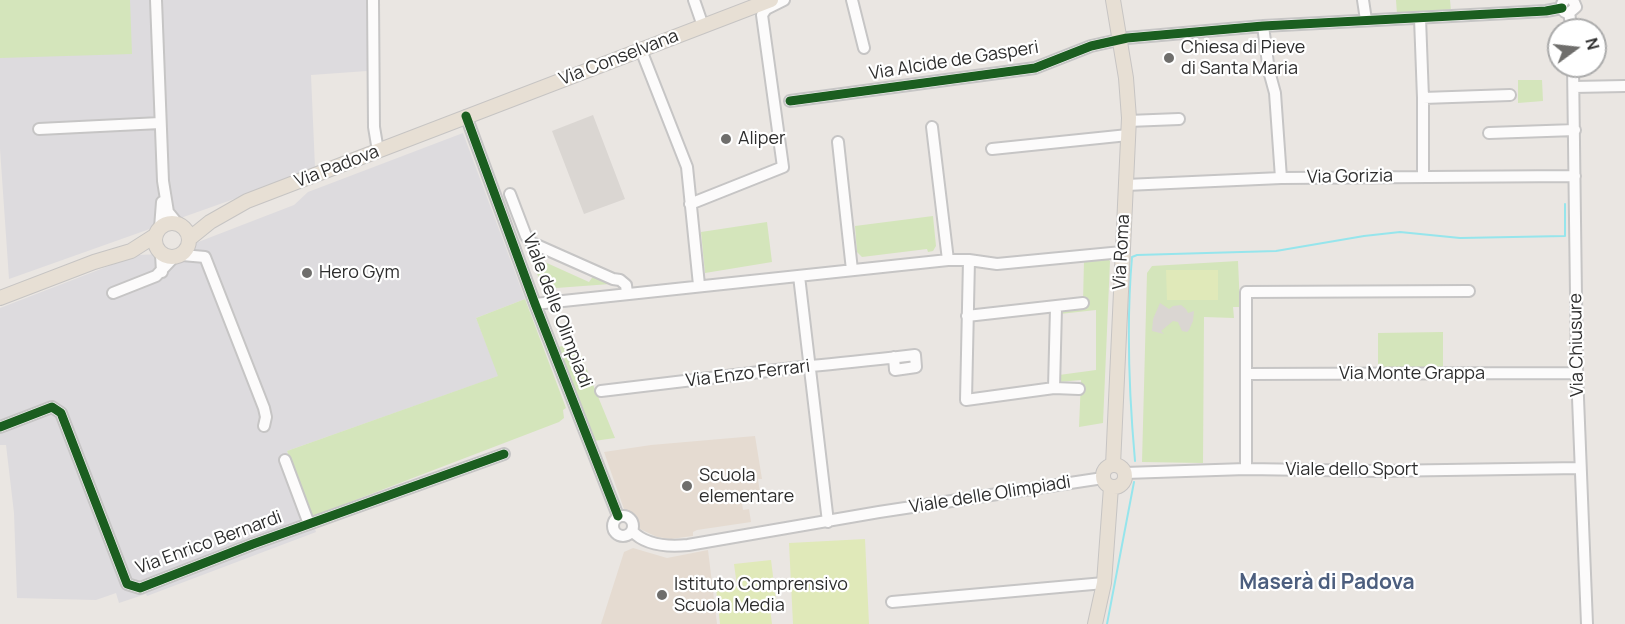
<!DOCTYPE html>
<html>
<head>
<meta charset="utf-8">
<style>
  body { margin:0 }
  #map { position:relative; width:1625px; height:624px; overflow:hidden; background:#eae6e2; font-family:Manrope,sans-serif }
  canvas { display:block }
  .north { position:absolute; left:1547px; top:18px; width:60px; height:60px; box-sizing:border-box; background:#fff; border:2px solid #ababab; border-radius:50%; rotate:75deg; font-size:16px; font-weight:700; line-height:24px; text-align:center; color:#2d2d2d }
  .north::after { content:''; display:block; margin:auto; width:21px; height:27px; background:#6f6e6c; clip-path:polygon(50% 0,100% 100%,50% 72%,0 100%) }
</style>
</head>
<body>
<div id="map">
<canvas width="1625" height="624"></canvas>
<div class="north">N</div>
</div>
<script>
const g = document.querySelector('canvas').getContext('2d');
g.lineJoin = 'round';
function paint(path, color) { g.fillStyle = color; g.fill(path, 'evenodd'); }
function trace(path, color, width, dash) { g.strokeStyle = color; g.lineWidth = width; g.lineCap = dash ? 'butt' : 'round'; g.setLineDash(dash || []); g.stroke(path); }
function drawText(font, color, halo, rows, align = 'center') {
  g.font = font + ' Manrope,sans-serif'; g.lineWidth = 4.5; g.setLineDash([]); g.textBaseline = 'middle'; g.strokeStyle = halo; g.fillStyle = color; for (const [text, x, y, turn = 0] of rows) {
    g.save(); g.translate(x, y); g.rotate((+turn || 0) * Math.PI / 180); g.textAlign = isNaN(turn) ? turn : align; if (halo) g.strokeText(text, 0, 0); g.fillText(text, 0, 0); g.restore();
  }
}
const industrial = new Path2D(`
  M 0,0 L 367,0 L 367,71 L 311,75 L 315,168 L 251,193 L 9,279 L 0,149 Z
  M 463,133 L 525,299 L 476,318 L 499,376 L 287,451 L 316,532 L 147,596 L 146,594 L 119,603 L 116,593 L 96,600 L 17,598 L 14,513 L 6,445 L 0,445 L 0,308 L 137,255 L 163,254 L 193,244 L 294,205 L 308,192 Z`);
const education = new Path2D(`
  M 755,436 L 762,479 L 758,479 L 760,494 L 741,497 L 743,510 L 749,509 L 751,522 L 697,530 L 693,532 L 693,536 L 685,537 L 671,539 L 657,537 L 638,528 L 633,518 L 625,512 L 604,452 L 651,445 Z
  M 633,548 L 667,558 L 708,550 L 717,624 L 601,624 L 624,552 Z`);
const green = new Path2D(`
  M 0,0 L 130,0 L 132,54 L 0,58 Z
  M 1396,0 L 1450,0 L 1451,11 L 1397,14 Z
  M 1518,80 L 1542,80 L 1543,101 L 1518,103 Z
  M 933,216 L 936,246 L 933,251 L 928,252 L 927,249 L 862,257 L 857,252 L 855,226 Z
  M 767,222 L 772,262 L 705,273 L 701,232 Z
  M 527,248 L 540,253 L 538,259 L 589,282 L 594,275 L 610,284 L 543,289 Z
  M 1107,258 L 1110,261 L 1103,423 L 1079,427 L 1081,380 L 1059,382 L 1059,375 L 1096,370 L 1096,310 L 1060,314 L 1060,308 L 1083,303 L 1084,260 Z
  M 1238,261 L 1240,307 L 1233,307 L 1234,318 L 1204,317 L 1203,463 L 1142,462 L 1147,273 L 1152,266 Z
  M 525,299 L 566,408 L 563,410 L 564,418 L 559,422 L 311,517 L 287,451 L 498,376 L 476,318 Z
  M 1443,332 L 1443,368 L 1378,368 L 1378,333 Z
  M 576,343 L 615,438 L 594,441 L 558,347 Z`);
const pitch = new Path2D(`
  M 1166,270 L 1218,270 L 1218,300 L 1167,300 Z
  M 865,539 L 869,624 L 793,624 L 789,543 Z
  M 771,560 L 777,608 L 770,609 L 772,624 L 720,624 L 716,588 L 737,586 L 734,564 Z`);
const plaza = new Path2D(`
  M 593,115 L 625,199 L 584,214 L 552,131 Z
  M 1160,303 L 1169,309 L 1173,306 L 1181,305 L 1186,309 L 1188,313 L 1194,311 L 1193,321 L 1189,330 L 1187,332 L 1182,331 L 1178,322 L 1173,321 L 1161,331 L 1164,334 L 1152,331 L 1153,319 Z`);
const stream = new Path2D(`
  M 1135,461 C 1129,394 1126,325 1132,257 L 1137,255 L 1276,251 L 1364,236 L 1400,232 L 1460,238 L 1565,236 L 1565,204
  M 1107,624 L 1134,482`);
const minor = new Path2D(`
  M 156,0 L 163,181 L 168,212 L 177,223
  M 373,0 L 374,127 L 378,151
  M 694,0 L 703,26
  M 852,0 L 864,48
  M 1363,0 L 1366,20
  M 1565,0 C 1559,5 1562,13 1569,13 L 1576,7 L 1573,0
  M 1569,13 L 1572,30
  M 1420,18 L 1423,98 L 1423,176
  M 1263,26 L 1269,71 L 1275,93 L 1281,178
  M 641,50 L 687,167 L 699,285
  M 1573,66 L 1577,373 L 1587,624
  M 1574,87 L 1625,86
  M 1423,98 L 1510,95
  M 790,101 L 1035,68 L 1091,46 L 1127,38 L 1263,26 L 1546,11 L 1562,8
  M 466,116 L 535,304 L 618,516
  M 1128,121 L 1179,119
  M 932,127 L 948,260
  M 39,129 L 160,123
  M 1489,133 L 1575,130
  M 838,142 L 852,270
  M 992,149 L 1128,135
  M 1126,185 L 1281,178 L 1575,176
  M 510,194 L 526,236 L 532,243 L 613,279 L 620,280 L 626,285 L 627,293
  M 690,204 L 783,167 L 762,15 L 766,9 L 784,0
  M 160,228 L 162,202
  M 161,254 L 162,272
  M 182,255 L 205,257 L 264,408 L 266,417 L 264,426
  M 969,260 L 966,400 L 1054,388 L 1056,308
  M 799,276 L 828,522
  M 113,293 L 156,276 L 173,258
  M 535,304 L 948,260 L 969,260 L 997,264 L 1122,252
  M 967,316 L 1083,303
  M 1247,374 L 1577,373
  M 1054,388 L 1079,389
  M 601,391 L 810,366 C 845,363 880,359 915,355 L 916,367 L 895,370 L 894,357
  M 0,427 L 52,407 L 61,413 L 127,584 L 140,588 L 253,544 L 504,454
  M 285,460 L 309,524
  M 1246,469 L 1246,292 L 1469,291
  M 1125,473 L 1246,469 L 1379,471 L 1580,468
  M613 526a10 10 0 1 1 20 0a10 10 0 1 1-20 0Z
  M 632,531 C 646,546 668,547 688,545 L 879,512 L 1103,478
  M 892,602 L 1104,583`);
const major = new Path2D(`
  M155 240a17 17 0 1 1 34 0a17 17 0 1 1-34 0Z
  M 189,239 L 210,222 L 247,201 L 771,0
  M 0,298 L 94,262 L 131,251 L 156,235
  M1103 476a11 11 0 1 1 22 0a11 11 0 1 1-22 0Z
  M 1113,465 L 1129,118 L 1126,78 L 1113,0
  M 1095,624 L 1104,583 L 1111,487`);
const cycleway = new Path2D(`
  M 790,101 L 1035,68 L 1091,46 L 1127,38 L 1263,26 L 1546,11 L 1562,8
  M 466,116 L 535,304 L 618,516
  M 0,427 L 52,407 L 61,413 L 127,584 L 140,588 L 253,544 L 504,454`);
const markers = [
  [1169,58,6,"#6f6e6c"],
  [726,139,6,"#6f6e6c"],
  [307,273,6,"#6f6e6c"],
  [687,486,6,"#6f6e6c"],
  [662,595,6,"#6f6e6c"]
];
const poiNames = [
  ["Chiesa di Pieve",1181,48],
  ["di Santa Maria",1181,69],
  ["Aliper",738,139],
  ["Hero Gym",319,273],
  ["Scuola",699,476],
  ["elementare",699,497],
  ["Istituto Comprensivo",674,585],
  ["Scuola Media",674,606]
];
const streetNames = [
  ["Via Conselvana",619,58,-21],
  ["Via Alcide de Gasperi",954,61,-9],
  ["Via Padova",337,167,-21],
  ["Via Gorizia",1350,177,-1],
  ["Via Roma",1122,252,-87],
  ["Viale delle Olimpiadi",557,311,69],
  ["Via Chiusure",1577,345,-91],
  ["Via Enzo Ferrari",748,374,-7],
  ["Via Monte Grappa",1412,374],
  ["Viale dello Sport",1352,470],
  ["Viale delle Olimpiadi",990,495,-9],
  ["Via Enrico Bernardi",209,543,-20]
];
const quarterNames = [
  ["Maserà di Padova",1327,583]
];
paint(industrial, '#dddbde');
paint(education, '#e5dbd1');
paint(green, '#d4e5bb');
paint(pitch, '#e0e9b9');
paint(plaza, '#dad6d2');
trace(stream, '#96e5ec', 2);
trace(minor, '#c6c5c5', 14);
trace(major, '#c6c4c3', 16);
trace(minor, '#fcfbfb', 10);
trace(major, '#e7dfd4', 14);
trace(cycleway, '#1b5e20', 9);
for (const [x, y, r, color] of markers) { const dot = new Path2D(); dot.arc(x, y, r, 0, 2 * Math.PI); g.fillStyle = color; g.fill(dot); trace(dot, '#fff', 2); }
drawText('18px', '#2d2d2d', '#fff', poiNames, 'left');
drawText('18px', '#2d2d2d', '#fff', streetNames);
drawText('bold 21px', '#4c5e7e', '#fff', quarterNames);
</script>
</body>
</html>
